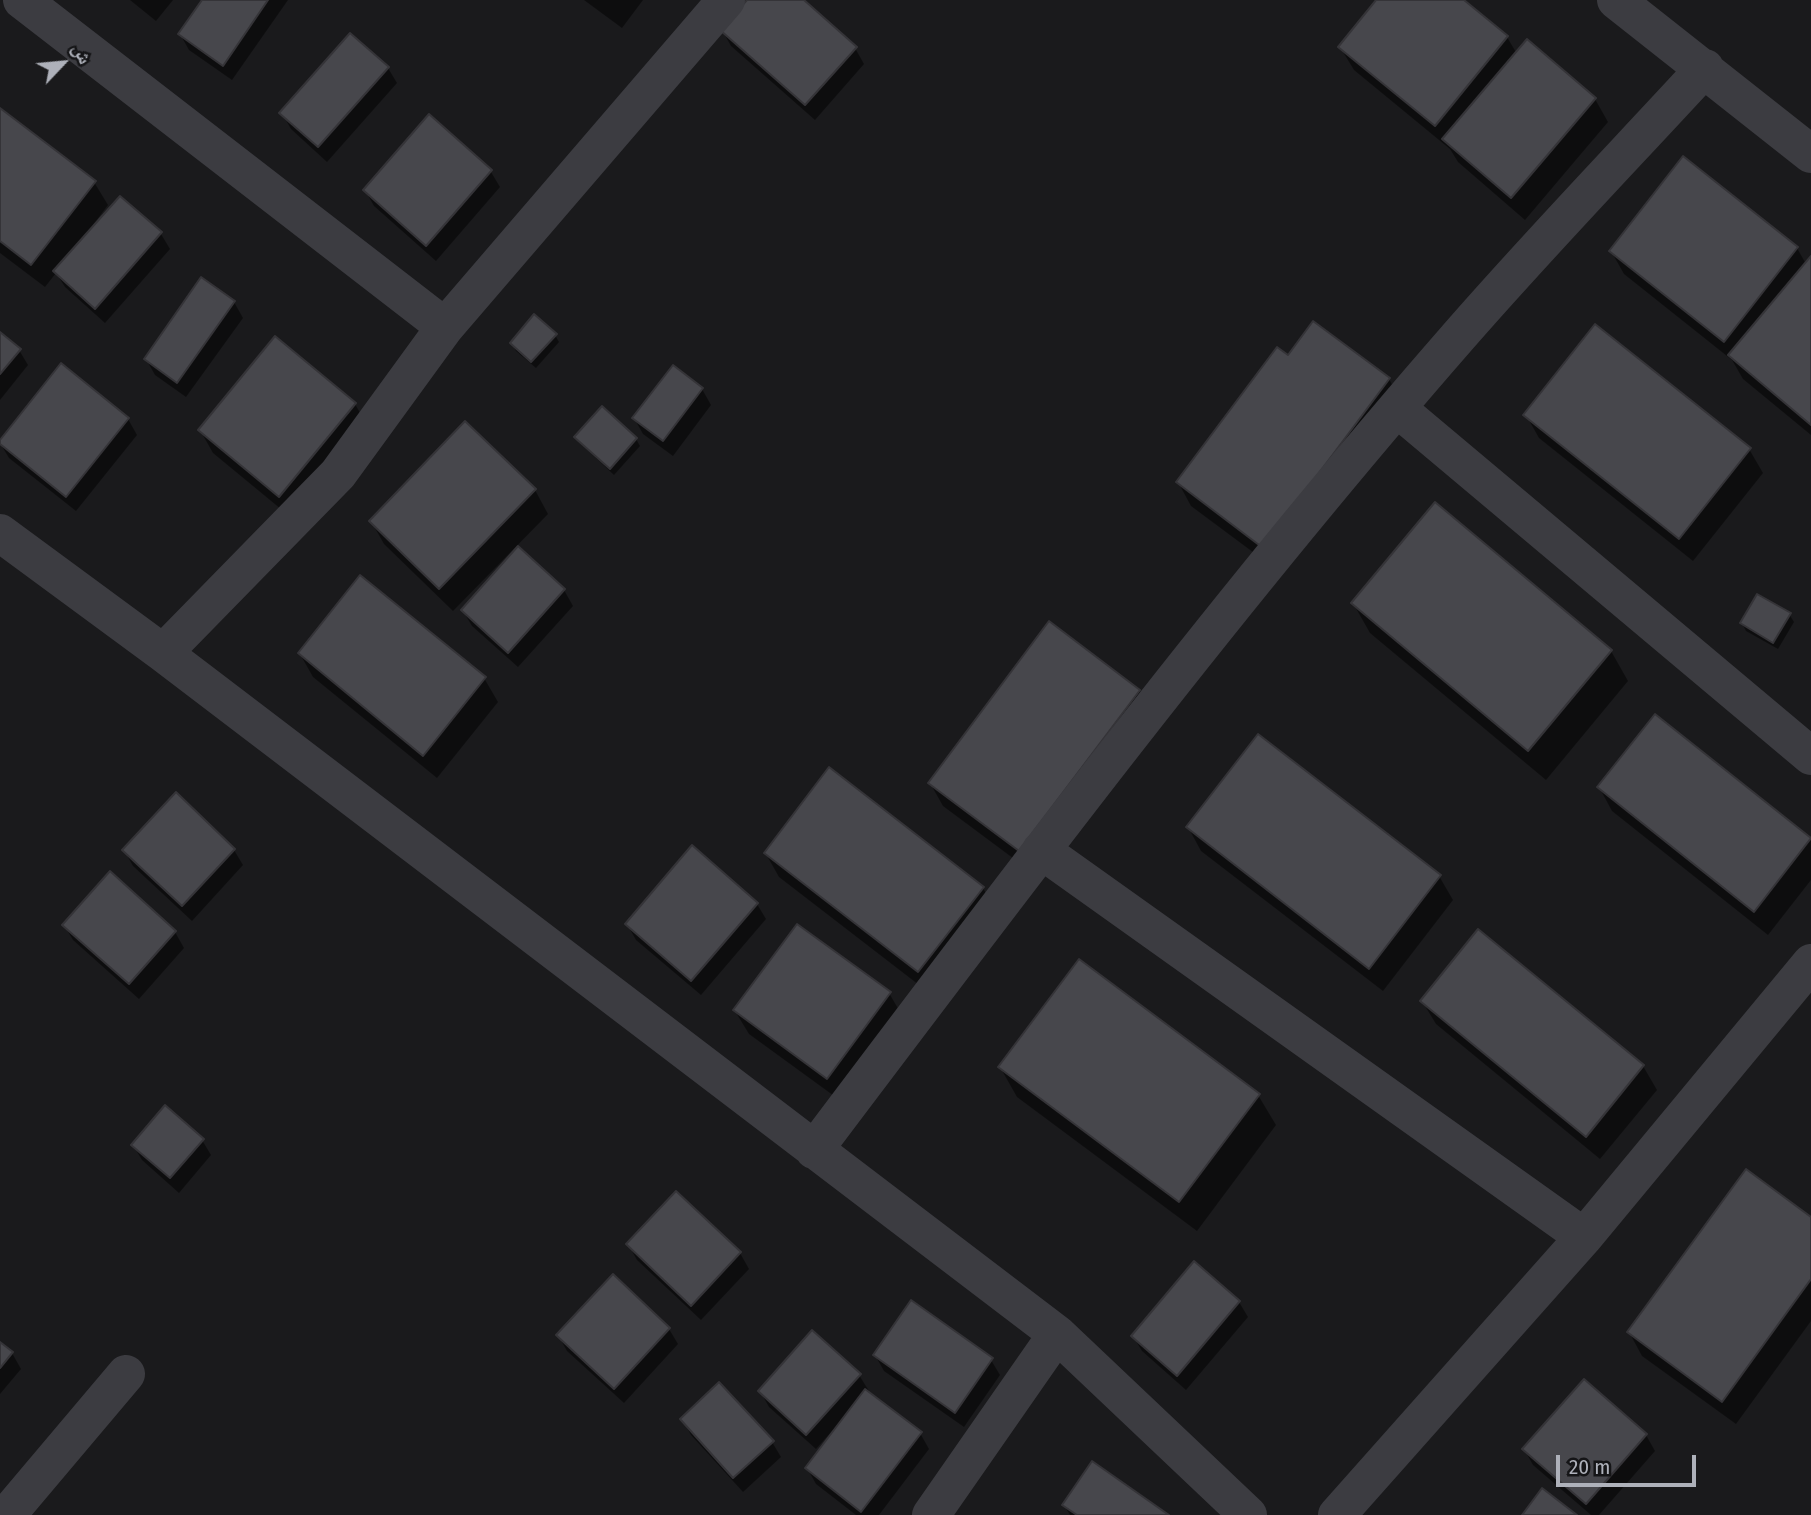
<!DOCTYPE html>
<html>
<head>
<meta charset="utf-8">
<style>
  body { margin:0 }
  #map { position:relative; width:1811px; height:1515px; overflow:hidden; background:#1a1a1c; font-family:"Fira Sans Condensed","Noto Naskh Arabic",sans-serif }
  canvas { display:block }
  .north { position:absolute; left:28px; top:28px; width:70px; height:70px; -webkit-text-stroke:5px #151517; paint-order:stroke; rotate:64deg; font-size:19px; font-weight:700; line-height:28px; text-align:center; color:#aeb1ba }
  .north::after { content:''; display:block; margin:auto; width:24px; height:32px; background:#aeb1ba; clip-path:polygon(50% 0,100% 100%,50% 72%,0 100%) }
  .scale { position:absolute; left:1556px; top:1455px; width:140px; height:32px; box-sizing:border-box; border:4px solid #aeb1ba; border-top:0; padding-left:9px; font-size:21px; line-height:24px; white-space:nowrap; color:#aeb1ba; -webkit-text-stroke:5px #151517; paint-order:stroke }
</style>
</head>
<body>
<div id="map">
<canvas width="1811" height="1515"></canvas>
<div class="north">ش</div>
<div class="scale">20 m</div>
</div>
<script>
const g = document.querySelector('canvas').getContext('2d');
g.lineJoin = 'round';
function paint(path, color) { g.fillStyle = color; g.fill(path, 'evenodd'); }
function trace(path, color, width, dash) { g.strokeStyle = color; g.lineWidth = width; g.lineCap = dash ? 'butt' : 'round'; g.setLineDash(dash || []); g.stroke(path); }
const shadow = new Path2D(`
  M 130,0 L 173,0 L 156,21 Z
  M 205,0 L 288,0 L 232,80 L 189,50 L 180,34 Z
  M 584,0 L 643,0 L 622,28 Z
  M 749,0 L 801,0 L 855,48 L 864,64 L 815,120 L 731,46 L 722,30 Z
  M 1378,0 L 1462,0 L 1507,37 L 1517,54 L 1595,99 L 1608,122 L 1525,220 L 1458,162 L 1450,149 L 1354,70 L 1340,47 Z
  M 388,68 L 397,83 L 327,162 L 291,129 L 282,113 Z
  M 0,110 L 94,182 L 108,205 L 93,225 L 95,227 L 161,234 L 170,249 L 105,323 L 65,287 L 56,273 L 45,287 L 0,253 Z
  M 429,117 L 491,172 L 500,187 L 436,261 L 374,206 L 365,190 Z
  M 1797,248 L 1806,264 L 1811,259 L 1811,435 L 1743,379 L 1732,360 L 1624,274 L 1611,251 Z
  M 234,302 L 243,318 L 186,397 L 155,375 L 146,359 Z
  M 0,334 L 19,350 L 28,365 L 0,400 Z
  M 555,335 L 559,342 L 536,368 L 516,351 L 512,343 Z
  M 1288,357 L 1389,379 L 1402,403 L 1277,570 L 1191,506 L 1178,482 Z
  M 702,389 L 711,405 L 673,456 L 643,434 L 634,418 Z
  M 355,404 L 368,427 L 293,519 L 213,453 L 200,430 Z
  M 1526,415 L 1749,449 L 1763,473 L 1693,561 L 1539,438 Z
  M 128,419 L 137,435 L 76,511 L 9,458 L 0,443 Z
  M 576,437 L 636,439 L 640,446 L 614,475 L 581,444 Z
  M 535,490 L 548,514 L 453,611 L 384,544 L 371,521 Z
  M 564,590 L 573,606 L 518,667 L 472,626 L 463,611 Z
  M 1353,603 L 1611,651 L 1628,681 L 1546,780 L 1370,633 Z
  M 1789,614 L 1794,622 L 1778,649 L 1746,631 L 1742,623 Z
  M 300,654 L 484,678 L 498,702 L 437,778 L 313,677 Z
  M 1139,691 L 1152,714 L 1033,873 L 943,806 L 930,783 Z
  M 1656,716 L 1811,840 L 1811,880 L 1768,935 L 1612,811 L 1599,787 Z
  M 1188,827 L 1439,876 L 1453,900 L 1383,991 L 1201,851 Z
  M 124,850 L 234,850 L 243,865 L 192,921 L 133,866 Z
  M 766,854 L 983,888 L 996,911 L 932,995 L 779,877 Z
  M 757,904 L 766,919 L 701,995 L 636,940 L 627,924 Z
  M 64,925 L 175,932 L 184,948 L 139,999 L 73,940 Z
  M 1479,932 L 1643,1066 L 1657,1090 L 1600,1159 L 1436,1024 L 1422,1001 Z
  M 889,993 L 903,1017 L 841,1101 L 749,1034 L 735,1011 Z
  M 1000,1067 L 1258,1095 L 1276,1125 L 1197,1231 L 1017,1097 Z
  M 202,1140 L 211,1155 L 179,1193 L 142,1160 L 133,1145 Z
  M 676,1193 L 740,1253 L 749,1269 L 701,1320 L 637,1260 L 628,1244 Z
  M 1811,1219 L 1811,1321 L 1736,1424 L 1642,1356 L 1629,1332 Z
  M 1239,1302 L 1248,1317 L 1186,1390 L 1142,1351 L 1133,1336 Z
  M 669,1329 L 678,1344 L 624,1403 L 567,1351 L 558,1335 Z
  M 0,1344 L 12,1353 L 21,1369 L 0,1394 Z
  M 875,1355 L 991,1360 L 1000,1375 L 964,1427 L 884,1371 Z
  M 859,1375 L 869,1391 L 867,1392 L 920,1433 L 929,1449 L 879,1515 L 856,1515 L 816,1484 L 807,1468 L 834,1433 L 832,1431 L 816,1449 L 769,1407 L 760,1391 Z
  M 682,1419 L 772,1442 L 781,1457 L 743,1492 L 691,1435 Z
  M 1646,1435 L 1655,1451 L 1599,1515 L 1591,1515 L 1533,1465 L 1524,1449 Z
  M 1064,1505 L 1166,1515 L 1070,1515 Z`);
const building = new Path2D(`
  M 202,0 L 268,0 L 223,66 L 178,34 Z
  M 747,0 L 804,0 L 857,47 L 805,105 L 720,30 Z
  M 1376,0 L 1464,0 L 1508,36 L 1435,126 L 1338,47 Z
  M 350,33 L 389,67 L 318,147 L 279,113 Z
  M 1527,39 L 1596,98 L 1511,198 L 1442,139 Z
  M 0,108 L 96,181 L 31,265 L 0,241 Z
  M 429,114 L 492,170 L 426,246 L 363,190 Z
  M 1683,156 L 1798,247 L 1724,342 L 1609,251 Z
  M 120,196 L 162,232 L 95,309 L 53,271 Z
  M 1811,256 L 1811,425 L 1728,355 Z
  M 201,277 L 235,301 L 177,383 L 144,359 Z
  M 534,314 L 557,334 L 531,362 L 510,343 Z
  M 1313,321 L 1390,378 L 1263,548 L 1176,482 L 1277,347 L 1288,355 Z
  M 1595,324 L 1751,448 L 1679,539 L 1523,415 Z
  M 0,332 L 21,349 L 0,374 Z
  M 275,336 L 356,403 L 279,497 L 198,430 Z
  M 61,363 L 129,418 L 66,497 L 0,444 L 0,440 Z
  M 673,365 L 703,388 L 663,441 L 632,418 Z
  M 602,406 L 637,438 L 610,469 L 574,437 Z
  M 465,421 L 536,489 L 439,589 L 369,521 Z
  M 1435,502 L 1612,650 L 1528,751 L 1351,603 Z
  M 518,546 L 565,589 L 508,653 L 461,610 Z
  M 360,575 L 486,677 L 423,756 L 298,653 Z
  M 1757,594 L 1791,613 L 1773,643 L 1740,623 Z
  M 1049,621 L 1140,690 L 1019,851 L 928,783 Z
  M 1655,714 L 1811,838 L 1754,912 L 1597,787 Z
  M 1258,734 L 1441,875 L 1369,969 L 1186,827 Z
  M 829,767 L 984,887 L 918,972 L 764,853 Z
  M 176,792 L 235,849 L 182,906 L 122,850 Z
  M 692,845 L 758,903 L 691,981 L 625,924 Z
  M 110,871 L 176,931 L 129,984 L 62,925 Z
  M 797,924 L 891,992 L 827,1079 L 733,1010 Z
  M 1478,929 L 1644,1065 L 1586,1137 L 1420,1001 Z
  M 1079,959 L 1260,1094 L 1179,1202 L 998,1067 Z
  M 165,1105 L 204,1139 L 170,1178 L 131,1145 Z
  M 1746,1169 L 1811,1217 L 1811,1279 L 1722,1402 L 1627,1332 Z
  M 676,1191 L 741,1252 L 691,1306 L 626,1244 Z
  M 1194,1261 L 1240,1301 L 1177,1376 L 1131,1336 Z
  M 613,1274 L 670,1328 L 614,1389 L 556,1335 Z
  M 911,1300 L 993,1358 L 955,1413 L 873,1355 Z
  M 812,1330 L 861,1374 L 806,1435 L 758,1391 Z
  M 0,1342 L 13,1352 L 0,1368 Z
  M 1584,1379 L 1647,1434 L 1586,1504 L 1522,1449 Z
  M 719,1382 L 774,1441 L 733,1478 L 680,1419 Z
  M 865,1389 L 922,1432 L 861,1512 L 805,1468 Z
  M 1092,1461 L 1169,1515 L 1077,1515 L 1062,1505 Z
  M 1542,1488 L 1577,1515 L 1522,1515 Z`);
const minor = new Path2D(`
  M 22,0 L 445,327
  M 1616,0 L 1811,154
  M 1398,409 L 1811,756
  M 0,533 L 163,653 L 1057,1334 L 1248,1515
  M 163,653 L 338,474 L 445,327 L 726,0
  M 1041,850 L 1584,1237
  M 814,1150 C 1022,874 1230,598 1457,338 C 1537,246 1622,158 1705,68
  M 7,1515 L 126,1374
  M 931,1515 L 1057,1334
  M 1337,1515 L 1584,1237 L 1811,963`);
paint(shadow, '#0007');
paint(building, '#47474c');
trace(building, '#353438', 2);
trace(minor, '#3c3c41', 38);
</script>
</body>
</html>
